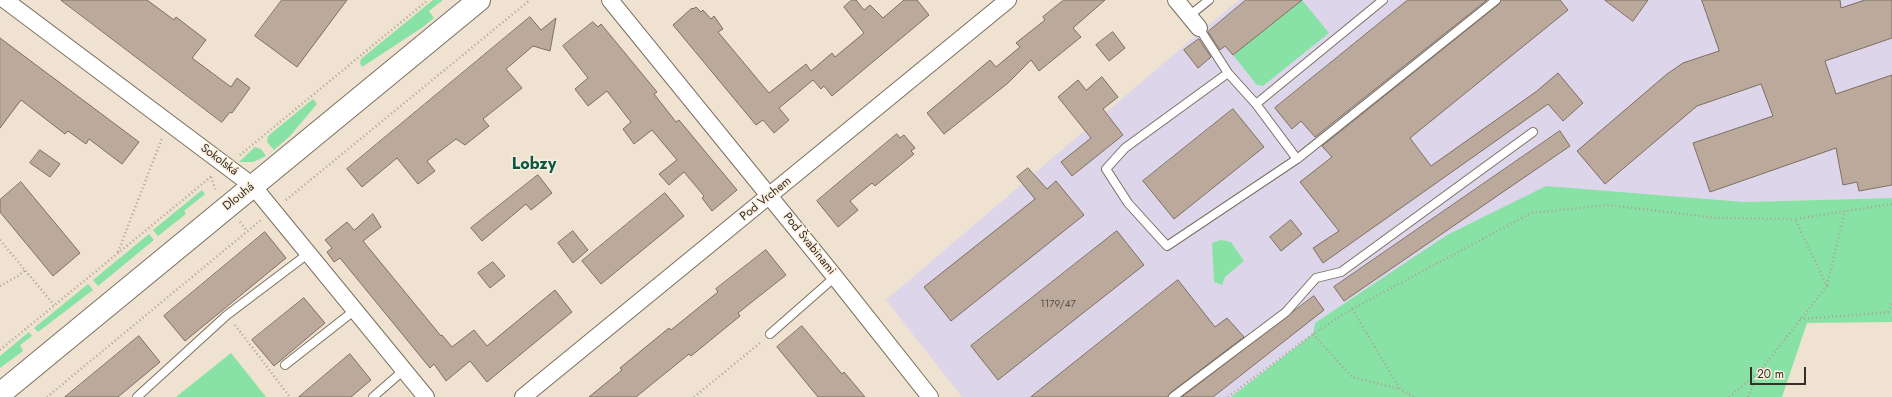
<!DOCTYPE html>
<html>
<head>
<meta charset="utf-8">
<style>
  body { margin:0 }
  #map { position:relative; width:1892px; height:397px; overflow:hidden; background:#efe2d0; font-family:Jost,sans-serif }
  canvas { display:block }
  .scale { position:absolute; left:1750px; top:367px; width:56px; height:18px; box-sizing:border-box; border:2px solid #342f28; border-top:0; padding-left:5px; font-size:12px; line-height:14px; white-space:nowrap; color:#342f28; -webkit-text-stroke:3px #fcefdd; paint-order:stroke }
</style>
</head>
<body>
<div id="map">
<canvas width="1892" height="397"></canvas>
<div class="scale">20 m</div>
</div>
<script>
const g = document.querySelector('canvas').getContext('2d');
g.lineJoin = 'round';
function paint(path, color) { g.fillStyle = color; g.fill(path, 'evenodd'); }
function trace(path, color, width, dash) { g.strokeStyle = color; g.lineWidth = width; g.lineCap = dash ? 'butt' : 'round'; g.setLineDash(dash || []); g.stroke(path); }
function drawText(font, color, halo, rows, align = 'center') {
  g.font = font + ' Jost,sans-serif'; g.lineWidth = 3; g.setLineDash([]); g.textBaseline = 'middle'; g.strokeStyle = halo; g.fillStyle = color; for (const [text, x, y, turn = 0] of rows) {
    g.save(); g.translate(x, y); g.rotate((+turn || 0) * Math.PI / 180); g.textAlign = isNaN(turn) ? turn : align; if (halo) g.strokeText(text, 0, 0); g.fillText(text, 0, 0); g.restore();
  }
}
const industrial = new Path2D(`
  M 1239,0 L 1892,0 L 1892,198 L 1744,202 L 1313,334 L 1231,397 L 962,397 L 886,300 L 1206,27 Z`);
const green = new Path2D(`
  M 433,0 L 443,0 L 429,11 L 434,18 L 423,27 L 362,67 L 360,63 L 361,59 Z
  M 1302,0 L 1329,33 L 1263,86 L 1257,85 L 1233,55 Z
  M 313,99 L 317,104 L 290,136 L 274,150 L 267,142 L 268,136 Z
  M 255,147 L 261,149 L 266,156 L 253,162 L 239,162 Z
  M 1546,186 L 1744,202 L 1892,198 L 1892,322 L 1807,323 L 1782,397 L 1231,397 L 1313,334 L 1315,323 L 1447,235 Z
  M 202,190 L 205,194 L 184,211 L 186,214 L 158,236 L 153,230 Z
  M 149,234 L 154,240 L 98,286 L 93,280 Z
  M 1221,240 L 1231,242 L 1244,261 L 1225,277 L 1222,285 L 1214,282 L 1212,243 Z
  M 88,284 L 93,290 L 38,332 L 34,328 Z
  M 29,332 L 32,336 L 20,345 L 23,351 L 0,368 L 0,356 Z
  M 231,353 L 266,397 L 176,397 Z`);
const building = new Path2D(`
  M 61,0 L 147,0 L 174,20 L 176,17 L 206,40 L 192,58 L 231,87 L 237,78 L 250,88 L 232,113 L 230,112 L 222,122 Z
  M 282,0 L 347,0 L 297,67 L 255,36 Z
  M 852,0 L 856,0 L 864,10 L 870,5 L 883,18 L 904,0 L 917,0 L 929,15 L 832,96 L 824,86 L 821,89 L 813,80 L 801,90 L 779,108 L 789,120 L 774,133 L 763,120 L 756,125 L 673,25 L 692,8 L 693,9 L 696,7 L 701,12 L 703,10 L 711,19 L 714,16 L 723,29 L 718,32 L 769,93 L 806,64 L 811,71 L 832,53 L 835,57 L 864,33 L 844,7 Z
  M 1064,0 L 1105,0 L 1073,28 L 1081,37 L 1039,71 L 1031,60 L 1008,83 L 944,134 L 927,113 L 990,60 L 996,67 L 1020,47 L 1016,43 L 1045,20 L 1043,17 Z
  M 1246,0 L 1302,0 L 1233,55 L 1225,46 L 1220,50 L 1208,32 Z
  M 1408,0 L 1487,0 L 1315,137 L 1301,121 L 1292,129 L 1275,108 Z
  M 1501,0 L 1560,0 L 1568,10 L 1410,138 L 1431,166 L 1537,91 L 1558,73 L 1583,103 L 1563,121 L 1548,104 L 1323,263 L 1313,248 L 1339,231 L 1300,182 L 1332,157 L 1322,146 L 1499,4 Z
  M 1605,0 L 1648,0 L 1633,21 Z
  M 1702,0 L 1840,0 L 1841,8 L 1865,0 L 1892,0 L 1892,38 L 1825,61 L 1836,94 L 1892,75 L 1892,185 L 1859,191 L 1857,182 L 1843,185 L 1836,148 L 1710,192 L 1693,143 L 1773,116 L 1761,84 L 1697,106 L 1605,184 L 1577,151 L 1667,74 L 1683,63 L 1719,51 Z
  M 530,17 L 541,30 L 556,18 L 550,51 L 533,46 L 506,69 L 522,88 L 483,119 L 489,126 L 465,145 L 456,139 L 427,161 L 435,171 L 418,184 L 397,158 L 362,187 L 347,169 Z
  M 593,22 L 598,27 L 601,24 L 657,92 L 654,94 L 676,122 L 679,120 L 737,190 L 712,211 L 702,198 L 704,196 L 684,172 L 669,185 L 659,174 L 677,160 L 652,130 L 634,144 L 623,129 L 631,122 L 607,91 L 588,106 L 575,89 L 588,78 L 563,46 Z
  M 1113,32 L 1125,48 L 1109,61 L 1096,45 Z
  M 0,38 L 139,142 L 122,164 L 89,139 L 86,144 L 68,131 L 65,134 L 21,100 L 0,128 Z
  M 1199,39 L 1211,57 L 1198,68 L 1184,50 Z
  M 1102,77 L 1118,97 L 1103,109 L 1123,135 L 1072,176 L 1061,162 L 1091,138 L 1058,97 L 1078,80 L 1086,90 Z
  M 1233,109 L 1264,147 L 1174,219 L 1143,181 Z
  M 1560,131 L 1570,146 L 1344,301 L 1334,287 Z
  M 897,134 L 900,138 L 904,135 L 915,148 L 911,151 L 914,154 L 875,186 L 872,183 L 850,201 L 858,210 L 838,227 L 817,201 Z
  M 40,150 L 60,164 L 50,177 L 30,163 Z
  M 1028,168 L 1047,189 L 1056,181 L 1084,215 L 951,321 L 924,287 L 1035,199 L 1017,177 Z
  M 538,175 L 552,193 L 531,210 L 526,204 L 482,241 L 471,228 Z
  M 21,182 L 80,253 L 53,276 L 0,212 L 0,200 Z
  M 665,193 L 684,216 L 601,284 L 582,261 Z
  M 373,214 L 381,227 L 363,241 L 441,336 L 442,335 L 452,347 L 474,330 L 487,346 L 555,290 L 572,312 L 487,382 L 470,361 L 446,381 L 434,364 L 430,368 L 340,258 L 334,262 L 327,252 L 332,248 L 325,240 L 347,222 L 354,230 Z
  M 1291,220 L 1302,234 L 1281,251 L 1270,237 Z
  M 573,231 L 588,250 L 573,263 L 558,243 Z
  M 1117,231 L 1144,265 L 998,380 L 971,346 Z
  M 265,232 L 286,258 L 185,341 L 164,316 Z
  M 766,250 L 786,275 L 738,313 L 740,316 L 691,356 L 689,354 L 636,397 L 589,397 L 622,370 L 620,368 L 669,328 L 671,330 L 718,292 L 716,289 Z
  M 493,262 L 505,276 L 490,288 L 478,273 Z
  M 1178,280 L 1215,327 L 1227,318 L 1244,337 L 1170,393 L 1168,397 L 1031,397 Z
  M 1314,296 L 1324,310 L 1213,397 L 1182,397 Z
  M 304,298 L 325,323 L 274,366 L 252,340 Z
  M 802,326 L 842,374 L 844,372 L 865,397 L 818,397 L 777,347 Z
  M 139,336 L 160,362 L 118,397 L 65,397 Z
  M 350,354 L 371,380 L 351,397 L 299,397 Z`);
const path = new Path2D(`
  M 240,155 L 428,0
  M 211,177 L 216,191
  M 286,200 L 530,0
  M 240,222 L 247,231
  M 0,240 L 54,305
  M 118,252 L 162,138
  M 1827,285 L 1845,211
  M 0,286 L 18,276 L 25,270
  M 1352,309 L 1400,389 L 1414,397
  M 1888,312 L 1892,303
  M 1800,319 L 1892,312
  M 235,325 L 290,397
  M 1313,334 L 1352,377 L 1400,389
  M 0,350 L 212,176
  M 47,397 L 261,220
  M 694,397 L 760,343
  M 1228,397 L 1313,334 L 1352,309 L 1531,213 L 1609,205 L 1716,218 L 1795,219
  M 1729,397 L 1759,372 L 1827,286 L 1795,219 L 1892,204
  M 1748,397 L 1758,373`);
const lane = new Path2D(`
  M 1189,16 L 1209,0
  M 1199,28 L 1228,73 L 1256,104 L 1297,159
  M 1228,73 L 1125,148 L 1106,169 L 1128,203 L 1167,246 L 1297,159 L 1496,0
  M 1256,104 L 1383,0
  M 770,334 L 835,277
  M 285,365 L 355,310
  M 137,397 L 227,315 L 309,253
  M 373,397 L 404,370
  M 1173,397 L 1286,312 L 1316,278 L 1341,272 L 1533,132`);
const street = new Path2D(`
  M 5,0 L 253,186 L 426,397
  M 610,0 L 835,277 L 930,397
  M 1176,0 L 1199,28
  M 523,397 L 1008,0`);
const secondary = new Path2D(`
  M 0,394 L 479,0`);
const numberNames = [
  ["1179/47",1058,305]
];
const streetNames = [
  ["Sokolská",219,160,37],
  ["Dlouhá",239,197,-39],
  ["Pod Vrchem",766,199,-39],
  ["Pod Švabinami",809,244,51]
];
const districtNames = [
  ["Lobzy",534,165]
];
paint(industrial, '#ddd6eb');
paint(green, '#89e2a5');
paint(building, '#bbaa9c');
trace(building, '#7e6e61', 1);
trace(lane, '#7b7060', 10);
trace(street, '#7b7060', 18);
trace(secondary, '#7b7060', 24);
trace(path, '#aca294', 2.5, [1, 3]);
trace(lane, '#fff', 8);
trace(street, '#fff', 16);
trace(secondary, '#fff', 22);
drawText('10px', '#564e45', null, numberNames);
drawText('12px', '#342f28', '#fcefdd', streetNames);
drawText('bold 16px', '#085a46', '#fcefdd', districtNames);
</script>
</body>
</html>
